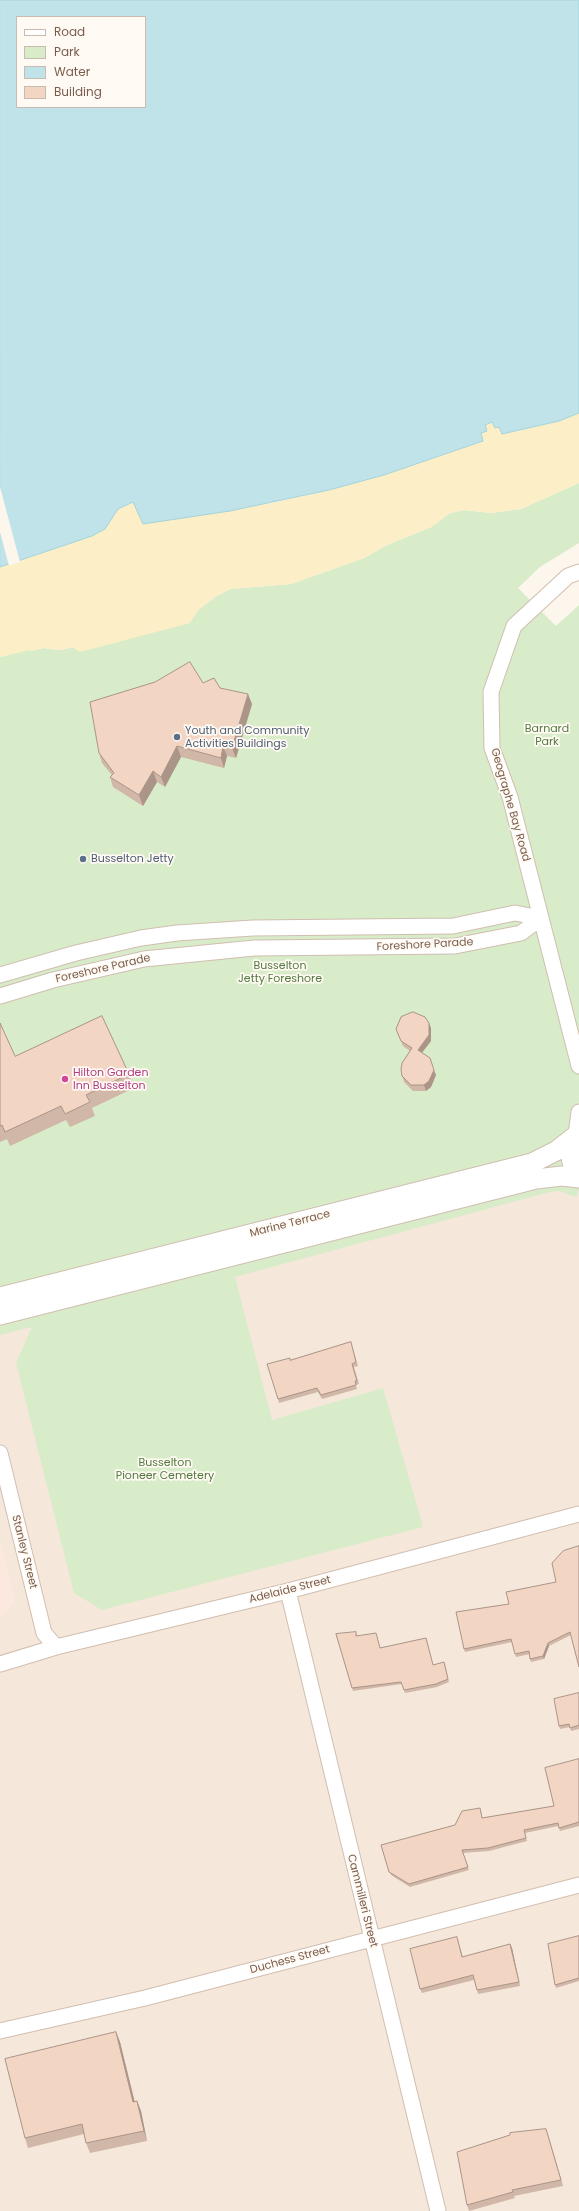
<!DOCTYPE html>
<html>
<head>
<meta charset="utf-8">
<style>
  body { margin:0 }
  #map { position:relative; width:579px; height:2211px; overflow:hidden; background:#fdf6ec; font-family:Poppins,sans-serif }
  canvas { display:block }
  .legend { position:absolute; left:16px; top:16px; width:130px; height:92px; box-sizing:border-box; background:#fffaf3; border:1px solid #cabbb1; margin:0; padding:5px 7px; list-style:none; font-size:12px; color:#7a5c4d }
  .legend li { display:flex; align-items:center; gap:8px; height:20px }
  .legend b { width:20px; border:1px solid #cabbb1 }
</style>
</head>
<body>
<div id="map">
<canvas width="579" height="2211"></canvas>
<ul class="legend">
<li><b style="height:5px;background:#fff"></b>Road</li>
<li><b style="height:11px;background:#d8ecc9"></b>Park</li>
<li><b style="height:11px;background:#bfe3e8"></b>Water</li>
<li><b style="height:11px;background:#f3d5c3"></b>Building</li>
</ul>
</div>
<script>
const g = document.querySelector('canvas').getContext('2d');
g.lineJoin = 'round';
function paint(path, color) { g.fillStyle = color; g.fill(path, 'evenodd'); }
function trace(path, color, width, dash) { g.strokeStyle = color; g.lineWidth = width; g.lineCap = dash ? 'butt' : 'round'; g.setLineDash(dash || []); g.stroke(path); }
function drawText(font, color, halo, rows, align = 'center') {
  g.font = font + ' Poppins,sans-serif'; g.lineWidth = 3.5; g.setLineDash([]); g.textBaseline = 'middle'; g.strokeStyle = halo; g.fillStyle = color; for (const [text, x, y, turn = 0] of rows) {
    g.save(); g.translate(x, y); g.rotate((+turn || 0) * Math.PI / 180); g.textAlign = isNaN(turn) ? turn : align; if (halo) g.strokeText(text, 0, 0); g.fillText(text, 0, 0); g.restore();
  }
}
const residential = new Path2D(`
  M 579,1170 L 579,2211 L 0,2211 L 0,1319 Z`);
const commercial = new Path2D(`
  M 0,1540 L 15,1601 L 0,1619 Z`);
const green = new Path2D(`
  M 579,483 L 579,543 L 540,567 L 518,588 L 556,626 L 579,605 L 579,1190 L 576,1197 L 559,1191 L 550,1192 L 235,1277 L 272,1420 L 383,1388 L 423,1527 L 102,1610 L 74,1593 L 16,1363 L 32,1327 L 0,1335 L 0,657 L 30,649 L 32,651 L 43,648 L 60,650 L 189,623 L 198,610 L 215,597 L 230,589 L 291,584 L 364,558 L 387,545 L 431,527 L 450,513 L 464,510 L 491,513 L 521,509 Z`);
const sand = new Path2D(`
  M 579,413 L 579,483 L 521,509 L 491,513 L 464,510 L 450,513 L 431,527 L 387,545 L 364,558 L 291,584 L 230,589 L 215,597 L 198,610 L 190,623 L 80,652 L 72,647 L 60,650 L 43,648 L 32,651 L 30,650 L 0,657 L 0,567 L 92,536 L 110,522 L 118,509 L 133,502 L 143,523 L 273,503 L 329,490 L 384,475 L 483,441 L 481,433 L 485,425 L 493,422 L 499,427 L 502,434 L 559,421 Z`);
const water = new Path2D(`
  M 0,0 L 579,0 L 579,413 L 559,421 L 502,434 L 499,427 L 495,428 L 492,422 L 485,425 L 487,431 L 481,433 L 483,441 L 384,475 L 329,490 L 230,511 L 143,524 L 133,502 L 118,509 L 105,529 L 92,536 L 0,567 ZM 17,17 L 145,17 L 145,107 L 17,107 Z`);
const pier = new Path2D(`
  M 0,487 L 20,562 L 9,566 L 0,532 Z`);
const minor = new Path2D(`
  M 579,572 L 568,576 L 514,626 L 491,692 L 492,748 L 510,797 L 579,1066
  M 0,975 L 76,953 L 141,938 L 177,933 L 253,928 L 453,926 L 515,913 L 541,918
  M 0,996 L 53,980 L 144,959 L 254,948 L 455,946 L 521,933 L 541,918
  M 576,1135 L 579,1112
  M 0,1453 L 44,1633 L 56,1647
  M 288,1591 L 438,2211
  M 0,1664 L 56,1647 L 288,1591 L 579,1514
  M 0,2031 L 145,1998 L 579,1885`);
const tertiary = new Path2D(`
  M 577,1134 C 567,1146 569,1163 579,1174
  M 0,1297 L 532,1163 L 556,1151 L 574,1137
  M 0,1315 L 536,1179 L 562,1176 L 579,1178`);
const wall = new Path2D(`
  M 203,683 L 220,688 L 252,704 L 236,758 L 227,756 L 224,768 L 181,757 L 165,787 L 157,782 L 143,806 L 113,787 L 110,777 L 112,775 L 102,763 L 99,753 Z
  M 0,1023 L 15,1056 L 129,1074 L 134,1088 L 92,1108 L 95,1116 L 70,1127 L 66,1120 L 10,1146 L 7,1139 L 0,1142 Z
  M 431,1028 L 431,1041 L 422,1053 L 436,1075 L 431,1087 L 426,1091 L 413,1091 L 404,1082 L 402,1076 L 410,1051 L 403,1046 L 396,1029 Z
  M 351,1342 L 358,1366 L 354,1367 L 359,1384 L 356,1385 L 357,1389 L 322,1399 L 318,1392 L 279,1403 L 278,1399 L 290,1360 Z
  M 556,1582 L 571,1635 L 549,1646 L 544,1659 L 531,1662 L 530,1659 L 530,1654 L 516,1657 L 512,1642 L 465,1652 L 464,1649 L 509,1604 Z
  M 336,1634 L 357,1634 L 357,1636 L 381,1648 L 426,1638 L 433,1665 L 445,1664 L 449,1682 L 437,1687 L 405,1693 L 402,1684 L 353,1691 Z
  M 579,1693 L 579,1729 L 571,1731 L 570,1727 L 560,1729 L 559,1726 Z
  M 579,1759 L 579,1826 L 560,1831 L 558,1826 L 525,1833 L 527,1841 L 489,1851 L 463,1853 L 469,1870 L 410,1887 L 391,1875 L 381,1845 L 455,1825 L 481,1811 L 482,1818 L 554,1806 Z
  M 579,1936 L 579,1981 L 556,1988 L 555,1985 Z
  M 457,1937 L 463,1957 L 510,1944 L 512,1948 L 520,1986 L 478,1994 L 474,1980 L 422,1993 L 420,1989 Z
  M 116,2032 L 120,2042 L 135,2102 L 137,2101 L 141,2111 L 147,2141 L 90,2153 L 86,2143 L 84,2134 L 28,2148 L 25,2138 Z
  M 548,2135 L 563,2186 L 514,2196 L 515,2198 L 469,2211 L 467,2205 Z`);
const shadedWall = new Path2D(`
  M 248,694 L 252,704 L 236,758 L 232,748 Z
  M 177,746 L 181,757 L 165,787 L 161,777 Z
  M 223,746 L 227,756 L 224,768 L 221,758 Z
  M 153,771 L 157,782 L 143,806 L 139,795 Z
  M 429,1023 L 431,1028 L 431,1041 L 420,1055 L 418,1050 Z
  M 434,1070 L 436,1075 L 431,1087 L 426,1091 L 424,1085 Z
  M 548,1643 L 549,1646 L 544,1659 L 543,1656 Z
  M 510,1944 L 512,1948 L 520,1986 L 519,1982 Z
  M 116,2032 L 120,2042 L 137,2112 L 133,2102 Z
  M 137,2101 L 141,2111 L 147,2141 L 144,2131 Z
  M 546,2129 L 548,2135 L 563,2186 L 561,2180 Z`);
const building = new Path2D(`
  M 190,662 L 203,683 L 214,678 L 220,688 L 248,694 L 232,748 L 223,746 L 221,758 L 177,746 L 161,777 L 153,771 L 139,795 L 110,777 L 114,773 L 99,753 L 90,702 L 155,682 Z
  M 413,1012 L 425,1017 L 429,1023 L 429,1035 L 418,1050 L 430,1058 L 434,1070 L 429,1081 L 424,1085 L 411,1085 L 402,1076 L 401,1069 L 402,1063 L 412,1048 L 401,1041 L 396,1029 L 401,1017 Z
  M 102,1016 L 129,1074 L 86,1095 L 90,1102 L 65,1114 L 61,1106 L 5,1132 L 2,1125 L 0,1126 L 0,1023 L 15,1056 Z
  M 351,1342 L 356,1362 L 352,1364 L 357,1381 L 355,1381 L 356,1385 L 321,1395 L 317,1388 L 278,1399 L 267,1364 L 290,1358 L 290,1360 Z
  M 579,1546 L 579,1667 L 570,1632 L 548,1643 L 543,1656 L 530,1659 L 529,1651 L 515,1654 L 511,1639 L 464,1649 L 456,1612 L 509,1604 L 506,1592 L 556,1582 L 552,1563 L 563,1551 Z
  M 356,1632 L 356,1636 L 376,1633 L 380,1648 L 426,1638 L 433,1665 L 444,1662 L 448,1679 L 436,1684 L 404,1690 L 401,1682 L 352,1688 L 336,1634 Z
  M 579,1693 L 579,1725 L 570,1728 L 569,1724 L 559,1726 L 554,1699 Z
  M 579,1759 L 579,1822 L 559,1828 L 558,1823 L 524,1830 L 526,1838 L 488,1848 L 462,1850 L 468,1867 L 409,1884 L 389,1872 L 381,1845 L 455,1825 L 462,1811 L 480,1808 L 482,1818 L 554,1806 L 545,1768 Z
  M 579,1936 L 579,1978 L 555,1985 L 548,1944 Z
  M 457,1937 L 462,1957 L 510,1944 L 519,1982 L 477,1990 L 473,1975 L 420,1989 L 410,1949 Z
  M 116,2032 L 133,2102 L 137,2101 L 144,2131 L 86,2143 L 82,2124 L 25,2138 L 5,2059 Z
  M 546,2129 L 561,2180 L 512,2190 L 513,2192 L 467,2205 L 457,2152 L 510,2135 L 510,2133 Z`);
const markers = [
  [177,737,4,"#5c6f8a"],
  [83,859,4,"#5c6f8a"],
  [65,1079,4,"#d1479c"]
];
const parkNames = [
  ["Barnard",547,729],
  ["Park",547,742],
  ["Busselton",280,966],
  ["Jetty Foreshore",280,979],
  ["Busselton",165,1463],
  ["Pioneer Cemetery",165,1476]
];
const serviceNames = [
  ["Youth and Community",185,731],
  ["Activities Buildings",185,744],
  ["Busselton Jetty",91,859]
];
const streetNames = [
  ["Geographe Bay Road",510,805,74],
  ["Foreshore Parade",425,945,-3],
  ["Foreshore Parade",103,969,-13],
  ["Marine Terrace",290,1224,-14],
  ["Stanley Street",24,1552,76],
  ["Adelaide Street",290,1590,-14],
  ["Cammilleri Street",362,1901,76],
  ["Duchess Street",290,1960,-15]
];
const hotelNames = [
  ["Hilton Garden",73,1073],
  ["Inn Busselton",73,1086]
];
paint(residential, '#f5e8da');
paint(commercial, '#fde8e0');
paint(green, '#d8ecc9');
paint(sand, '#fcefc7');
paint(water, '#bfe3e8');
trace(water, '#a5d3da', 1);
paint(pier, '#fdf6ec');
trace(minor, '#d1beb0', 17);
trace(tertiary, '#d1beb0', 21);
trace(minor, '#fff', 15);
trace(tertiary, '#fff', 19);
paint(wall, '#d1b7a8');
paint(shadedWall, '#aa9588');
paint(building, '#f3d5c3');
trace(building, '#aa9588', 1);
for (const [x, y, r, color] of markers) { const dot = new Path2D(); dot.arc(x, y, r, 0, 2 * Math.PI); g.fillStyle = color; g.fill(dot); trace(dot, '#fffaf3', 1.5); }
drawText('11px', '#537a41', '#fffaf3', parkNames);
drawText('11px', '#4e5e75', '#fffaf3', serviceNames, 'left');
drawText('11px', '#7a5c4d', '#fffaf3', streetNames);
drawText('11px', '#b23c85', '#fffaf3', hotelNames, 'left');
</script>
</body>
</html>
